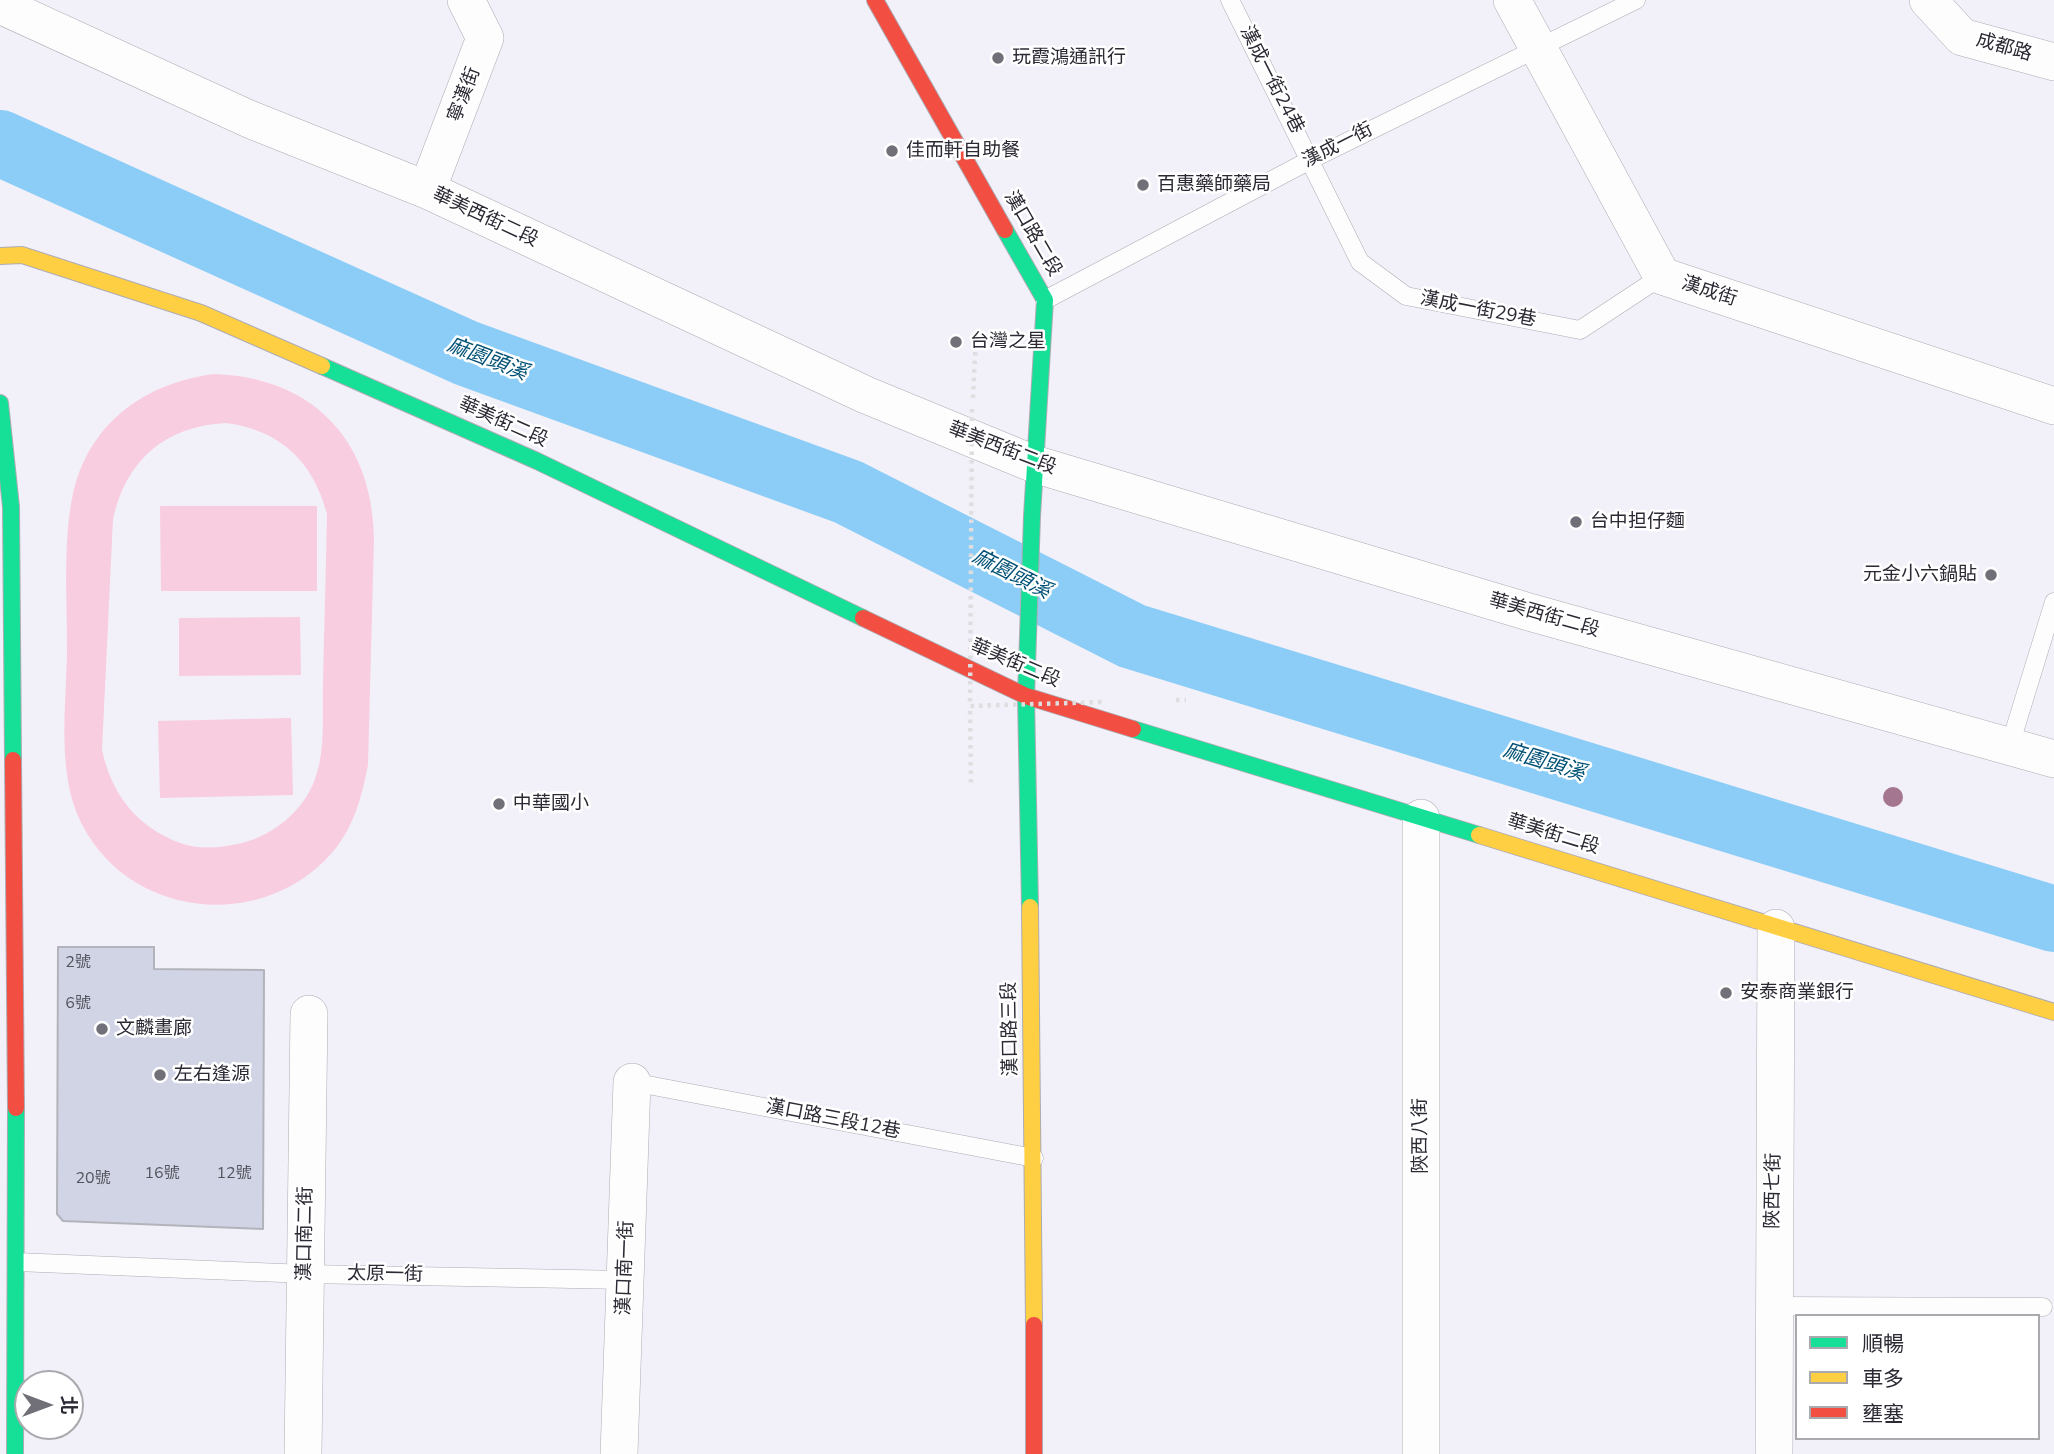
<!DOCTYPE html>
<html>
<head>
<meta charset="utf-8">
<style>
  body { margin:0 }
  #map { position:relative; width:2054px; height:1454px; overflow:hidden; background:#f2f0f8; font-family:"Nunito Sans","Noto Sans TC",sans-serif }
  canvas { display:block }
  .legend { position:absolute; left:1795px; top:1314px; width:245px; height:126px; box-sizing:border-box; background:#fff; border:2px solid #aaa9ad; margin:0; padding:9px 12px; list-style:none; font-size:21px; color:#2b2933 }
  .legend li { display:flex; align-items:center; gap:14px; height:35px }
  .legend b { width:35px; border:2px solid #aaa9ad }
  .north { position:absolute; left:14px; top:1370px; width:70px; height:70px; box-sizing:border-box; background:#fff; border:2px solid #aaa9ad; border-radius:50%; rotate:90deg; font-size:19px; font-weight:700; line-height:28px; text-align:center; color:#2b2933 }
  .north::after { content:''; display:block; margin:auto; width:24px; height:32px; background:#716f78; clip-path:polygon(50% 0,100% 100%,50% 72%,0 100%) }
</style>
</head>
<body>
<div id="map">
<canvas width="2054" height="1454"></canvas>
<ul class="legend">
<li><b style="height:9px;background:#16e098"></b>順暢</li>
<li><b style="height:9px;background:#ffcf43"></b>車多</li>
<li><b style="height:9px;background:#f24e42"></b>壅塞</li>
</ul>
<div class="north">北</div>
</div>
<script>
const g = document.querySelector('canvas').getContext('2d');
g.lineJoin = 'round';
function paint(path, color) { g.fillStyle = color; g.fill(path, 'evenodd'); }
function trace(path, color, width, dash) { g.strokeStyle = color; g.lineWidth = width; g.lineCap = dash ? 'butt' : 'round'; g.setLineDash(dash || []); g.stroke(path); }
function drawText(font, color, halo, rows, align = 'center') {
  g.font = font + ' "Nunito Sans","Noto Sans TC",sans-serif'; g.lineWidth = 5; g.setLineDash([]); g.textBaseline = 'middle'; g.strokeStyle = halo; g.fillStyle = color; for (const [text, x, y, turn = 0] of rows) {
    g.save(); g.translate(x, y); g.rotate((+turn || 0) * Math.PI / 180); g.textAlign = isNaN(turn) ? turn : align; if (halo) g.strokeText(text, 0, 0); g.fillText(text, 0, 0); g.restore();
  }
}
const green = new Path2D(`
  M 213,374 C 311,377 372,438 374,537 L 368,765 C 362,795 355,823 336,848 C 272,928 143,923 88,835 C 78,819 71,800 68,781 C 61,740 66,696 67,654 C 68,598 59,511 84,461 C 109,409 157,382 213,374 ZM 226,423 C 280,430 313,461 327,514 C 326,570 324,627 323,684 C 322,715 326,749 315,779 C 304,810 274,835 242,843 C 222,848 199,850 180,843 C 136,826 112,795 102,750 L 113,519 C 126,460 165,426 226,423 Z
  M 160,506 L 317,506 L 317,591 L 161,591 Z
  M 300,617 L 301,675 L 179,676 L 179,618 Z
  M 291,718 L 293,795 L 160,798 L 158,721 Z`);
const river = new Path2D(`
  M 0,143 L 466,353 L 848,492 L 1132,636 L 2054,919`);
const building = new Path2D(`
  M 58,947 L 154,947 L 154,969 L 264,970 L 263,1229 L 63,1221 L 57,1214 Z`);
const path = new Path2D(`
  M 973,398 L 976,336
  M 1176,700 L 1186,700
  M 970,711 L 971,785`);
const lane = new Path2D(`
  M 1230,0 L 1360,262 L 1406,296 L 1580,330 L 1662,276
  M 1045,300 L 1312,159 L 1636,0
  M 2010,745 L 2054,602
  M 632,1082 L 1034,1158
  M 17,1262 L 306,1274 L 626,1280
  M 1772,1306 L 2043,1307`);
const street = new Path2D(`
  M 1512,0 L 1662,276 L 2054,406
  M 1928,0 L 1962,37 L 2054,62
  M 0,5 L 249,119 L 427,190 L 866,395 L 1034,464 L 1529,612 L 2054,759
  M 427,190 L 485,38 L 466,0
  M 1421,818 L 1421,1454
  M 303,1454 L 309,1014
  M 619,1454 L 632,1082
  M 1774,1454 L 1776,928`);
const fast = new Path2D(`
  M 1005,230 L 1045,300 L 1032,516 L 1026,696 L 1030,907
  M 322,366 L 537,461 L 863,618
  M 0,403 L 11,507 L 13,760
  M 1133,729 L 1479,835
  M 15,1454 L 16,1108`);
const slow = new Path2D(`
  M 0,256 L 22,255 L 201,313 L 322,366
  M 1479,835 L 2054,1012
  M 1030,907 L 1034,1325`);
const jam = new Path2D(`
  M 875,0 L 1005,230
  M 863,618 L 1026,696 L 1133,729
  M 13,760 L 16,1108
  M 1034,1325 L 1034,1454`);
const pathBridge = new Path2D(`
  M 972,409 L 970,706 L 1102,702`);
const trees = [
  [1893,797]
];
const markers = [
  [998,58,7,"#716f78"],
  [892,151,7,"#716f78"],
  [1143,185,7,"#716f78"],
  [956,342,7,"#716f78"],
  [1576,522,7,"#716f78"],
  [1991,575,7,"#716f78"],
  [499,804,7,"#716f78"],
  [1726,993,7,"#716f78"],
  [102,1029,7,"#716f78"],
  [160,1075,7,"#716f78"]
];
const numberNames = [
  ["2號",78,963],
  ["6號",78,1004],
  ["16號",162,1174],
  ["12號",234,1174],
  ["20號",93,1179]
];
const streetNames = [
  ["成都路",2004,48,16],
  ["漢成一街24巷",1271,80,63],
  ["寧漢街",465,95,-69],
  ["漢成一街",1338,146,-27],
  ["華美西街二段",485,218,25],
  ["漢口路二段",1032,234,60],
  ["漢成街",1709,292,18],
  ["漢成一街29巷",1478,310,11],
  ["華美街二段",503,423,24],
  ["華美西街二段",1002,449,21],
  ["華美西街二段",1544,616,16],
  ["華美街二段",1015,664,23],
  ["華美街二段",1553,835,17],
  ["漢口路三段",1011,1029,-91],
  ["漢口路三段12巷",833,1120,11],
  ["陝西八街",1421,1136,-90],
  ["陜西七街",1774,1191,-89],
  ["漢口南二街",306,1234,-89],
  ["漢口南一街",626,1268,-88],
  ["太原一街",385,1275,1]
];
const poiNames = [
  ["玩霞鴻通訊行",1012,58],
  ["佳而軒自助餐",906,151],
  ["百惠藥師藥局",1157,185],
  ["台灣之星",970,342],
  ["台中担仔麵",1590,522],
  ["元金小六鍋貼",1977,575,"right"],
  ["中華國小",513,804],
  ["安泰商業銀行",1740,993],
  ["文麟畫廊",116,1029],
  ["左右逢源",174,1075]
];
const waterNames = [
  ["麻園頭溪",487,360,21],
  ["麻園頭溪",1011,575,27],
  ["麻園頭溪",1544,763,17]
];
paint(green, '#f9cde0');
trace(river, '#8bcdf7', 66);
paint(building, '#d0d4e4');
trace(building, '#b2b3bb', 2);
trace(lane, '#adabb3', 19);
trace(street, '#adabb3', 38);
trace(fast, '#adabb3', 18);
trace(slow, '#adabb3', 18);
trace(jam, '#adabb3', 18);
trace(path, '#dedee1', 4.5, [3.5, 5]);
trace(lane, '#fdfdfe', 18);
trace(street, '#fdfdfe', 37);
trace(fast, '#16e098', 16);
trace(slow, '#ffcf43', 16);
trace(jam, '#f24e42', 16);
trace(pathBridge, '#dedee1', 4.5, [3.5, 5]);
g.fillStyle = '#a47690';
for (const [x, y] of trees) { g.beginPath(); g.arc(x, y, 10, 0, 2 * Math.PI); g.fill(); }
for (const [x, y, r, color] of markers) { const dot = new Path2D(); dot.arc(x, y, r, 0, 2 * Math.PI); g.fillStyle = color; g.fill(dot); trace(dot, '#fff', 2.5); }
drawText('16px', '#54545f', null, numberNames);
drawText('19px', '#2b2933', '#fff', streetNames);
drawText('19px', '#2b2933', '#fff', poiNames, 'left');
drawText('italic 21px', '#005175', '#fff', waterNames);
</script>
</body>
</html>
